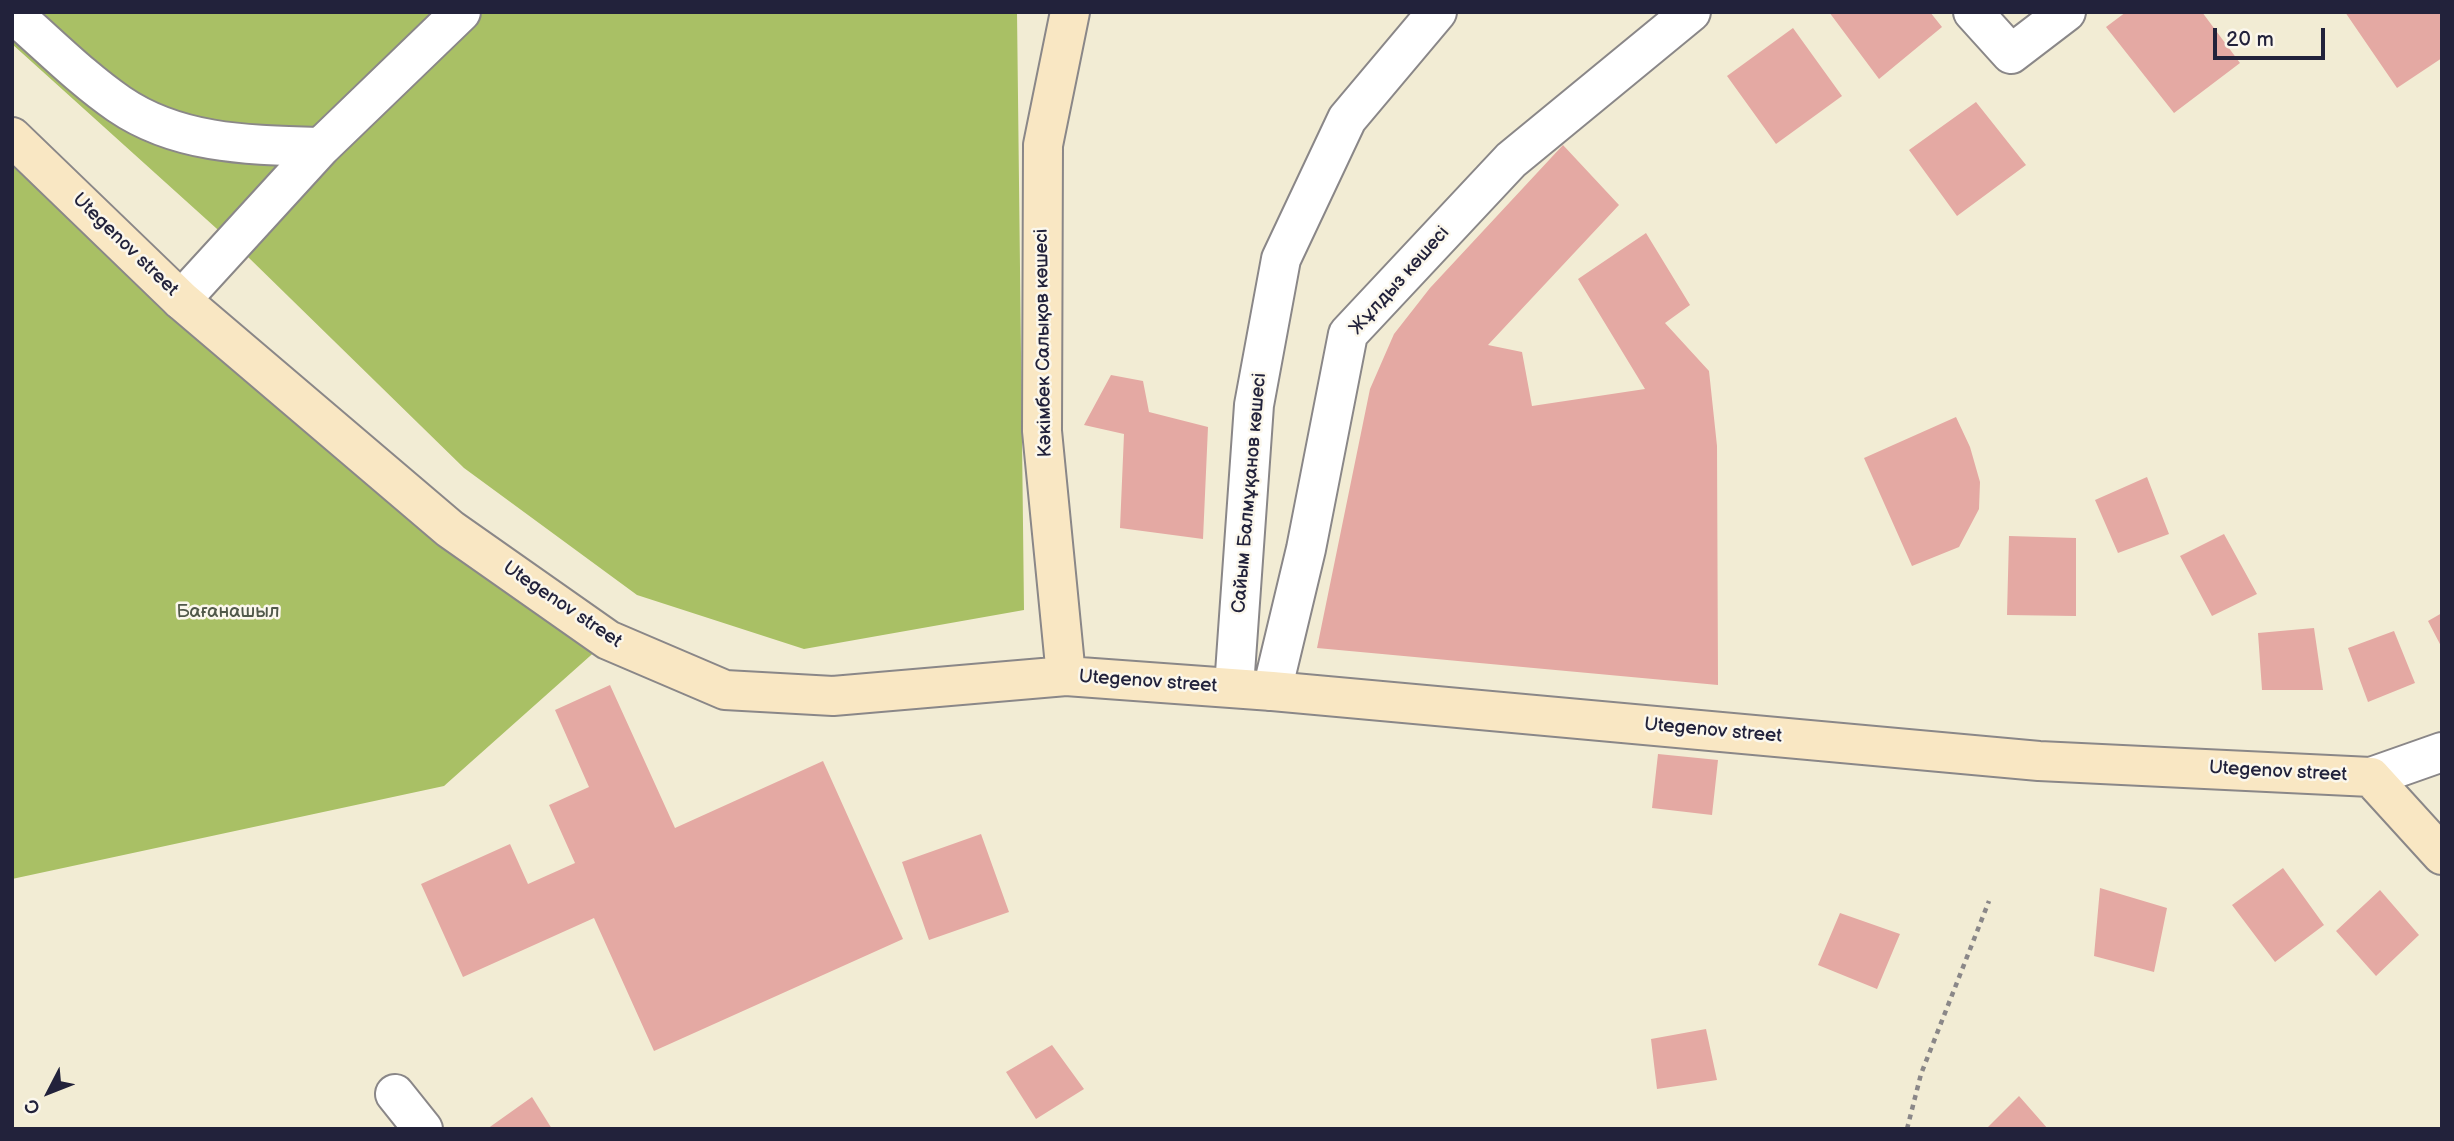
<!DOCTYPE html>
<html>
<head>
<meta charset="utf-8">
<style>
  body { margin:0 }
  #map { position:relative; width:2454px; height:1141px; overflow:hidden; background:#f2ecd4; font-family:"Balsamiq Sans",sans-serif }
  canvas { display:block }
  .frame { position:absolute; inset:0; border:14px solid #22223b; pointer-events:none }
  .north { position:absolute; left:14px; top:1057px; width:70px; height:70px; -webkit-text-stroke:5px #fbf7ec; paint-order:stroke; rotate:228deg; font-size:19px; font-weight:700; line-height:28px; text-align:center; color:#22223b }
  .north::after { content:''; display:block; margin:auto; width:24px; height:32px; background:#22223b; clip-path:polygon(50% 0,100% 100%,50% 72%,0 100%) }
  .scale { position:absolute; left:2213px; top:28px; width:112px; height:32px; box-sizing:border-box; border:4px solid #22223b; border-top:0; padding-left:9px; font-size:21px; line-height:24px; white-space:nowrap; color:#22223b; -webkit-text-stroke:5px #fbf7ec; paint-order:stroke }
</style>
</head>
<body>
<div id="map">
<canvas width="2454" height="1141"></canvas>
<div class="frame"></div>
<div class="north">С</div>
<div class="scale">20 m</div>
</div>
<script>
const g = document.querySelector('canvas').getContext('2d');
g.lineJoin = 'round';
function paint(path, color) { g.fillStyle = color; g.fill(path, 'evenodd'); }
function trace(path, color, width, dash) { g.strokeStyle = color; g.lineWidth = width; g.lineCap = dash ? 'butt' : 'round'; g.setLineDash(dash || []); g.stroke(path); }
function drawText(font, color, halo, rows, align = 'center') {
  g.font = font + ' "Balsamiq Sans",sans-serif'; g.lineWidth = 5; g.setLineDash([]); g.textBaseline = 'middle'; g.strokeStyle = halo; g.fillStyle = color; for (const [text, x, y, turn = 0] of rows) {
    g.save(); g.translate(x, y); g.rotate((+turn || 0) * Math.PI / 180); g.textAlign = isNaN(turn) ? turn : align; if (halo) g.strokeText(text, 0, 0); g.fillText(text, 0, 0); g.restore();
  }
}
const green = new Path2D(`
  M 12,12 L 1017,12 L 1024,610 L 804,649 L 637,595 L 464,468 L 247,256 L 12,44 Z
  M 12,157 L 608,640 L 444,786 L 12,879 Z`);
const building = new Path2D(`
  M 1829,12 L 1930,12 L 1942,27 L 1879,79 Z
  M 2126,12 L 2202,12 L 2240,63 L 2174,113 L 2106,27 Z
  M 2345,12 L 2442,12 L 2442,58 L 2397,88 Z
  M 1793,28 L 1842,96 L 1776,144 L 1727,76 Z
  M 1976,102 L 2026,165 L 1957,216 L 1909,150 Z
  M 1563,145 L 1619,205 L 1488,345 L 1522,352 L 1532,406 L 1645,389 L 1578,279 L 1646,233 L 1690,305 L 1665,323 L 1709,371 L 1717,446 L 1718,685 L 1317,648 L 1370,389 L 1394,334 L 1430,288 Z
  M 1111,375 L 1143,381 L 1149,412 L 1208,427 L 1203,539 L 1120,528 L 1124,434 L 1084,425 Z
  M 1956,417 L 1970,447 L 1980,482 L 1979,509 L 1959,547 L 1912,566 L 1864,458 Z
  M 2147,477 L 2169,534 L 2118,553 L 2095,500 Z
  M 2224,534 L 2257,594 L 2212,616 L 2180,556 Z
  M 2009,536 L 2076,538 L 2076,616 L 2007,615 Z
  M 2442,613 L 2442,648 L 2428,621 Z
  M 2314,628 L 2323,690 L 2262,690 L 2258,633 Z
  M 2394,631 L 2415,683 L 2368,702 L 2348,648 Z
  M 610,685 L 675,828 L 823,761 L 903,939 L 654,1051 L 594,918 L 463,977 L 421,884 L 510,844 L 528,884 L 575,863 L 549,805 L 589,787 L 555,710 Z
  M 1658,754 L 1718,760 L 1712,815 L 1652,808 Z
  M 981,834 L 1009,912 L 929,940 L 902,862 Z
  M 2283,868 L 2324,925 L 2275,962 L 2232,905 Z
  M 2100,888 L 2167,908 L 2154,972 L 2094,956 Z
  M 2380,890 L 2419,935 L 2376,976 L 2336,931 Z
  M 1840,913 L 1900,934 L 1877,989 L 1818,965 Z
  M 1706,1029 L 1717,1080 L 1657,1089 L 1651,1039 Z
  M 1052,1045 L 1084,1089 L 1036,1119 L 1006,1072 Z
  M 2019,1096 L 2048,1129 L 1986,1129 Z
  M 532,1097 L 552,1129 L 487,1129 Z`);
const path = new Path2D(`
  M 1907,1129 L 1921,1074 L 1989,901`);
const street = new Path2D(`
  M 1973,12 L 2011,54 L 2066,12
  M 12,13 C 47,43 81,78 119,104 C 179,145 251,145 321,147
  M 181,300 L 321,147 L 461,12
  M 1234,687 L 1254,405 L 1281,259 L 1347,119 L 1437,12
  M 1272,691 L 1306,549 L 1348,334 L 1511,160 L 1691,12
  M 2371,777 L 2442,752
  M 395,1094 L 423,1129`);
const secondary = new Path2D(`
  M 12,137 L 181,300 L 450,529 L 608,640 L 725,690 L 833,696 L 1066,676 L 1272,691 L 2039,761 L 2371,777 L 2442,855
  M 1066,676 L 1042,431 L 1043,145 L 1070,12`);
const streetNames = [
  ["Utegenov street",125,245,44],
  ["Жұлдыз көшесі",1400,281,-48],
  ["Кәкімбек Салықов көшесі",1044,343,-91],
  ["Сайым Балмұқанов көшесі",1250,493,-85],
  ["Utegenov street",562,605,34],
  ["Utegenov street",1148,682,4],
  ["Utegenov street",1713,731,5],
  ["Utegenov street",2278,772,3]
];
const parkNames = [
  ["Бағанашыл",228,612]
];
paint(green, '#a9c065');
paint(building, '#e4a9a3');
trace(street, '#8a8788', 42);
trace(secondary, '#8a8788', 42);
trace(path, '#8a8788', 4.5, [5, 5]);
trace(street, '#fff', 38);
trace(secondary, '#f9e7c3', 38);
drawText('19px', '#22223b', '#fbf7ec', streetNames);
drawText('19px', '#51594a', '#fbf7ec', parkNames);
</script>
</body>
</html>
